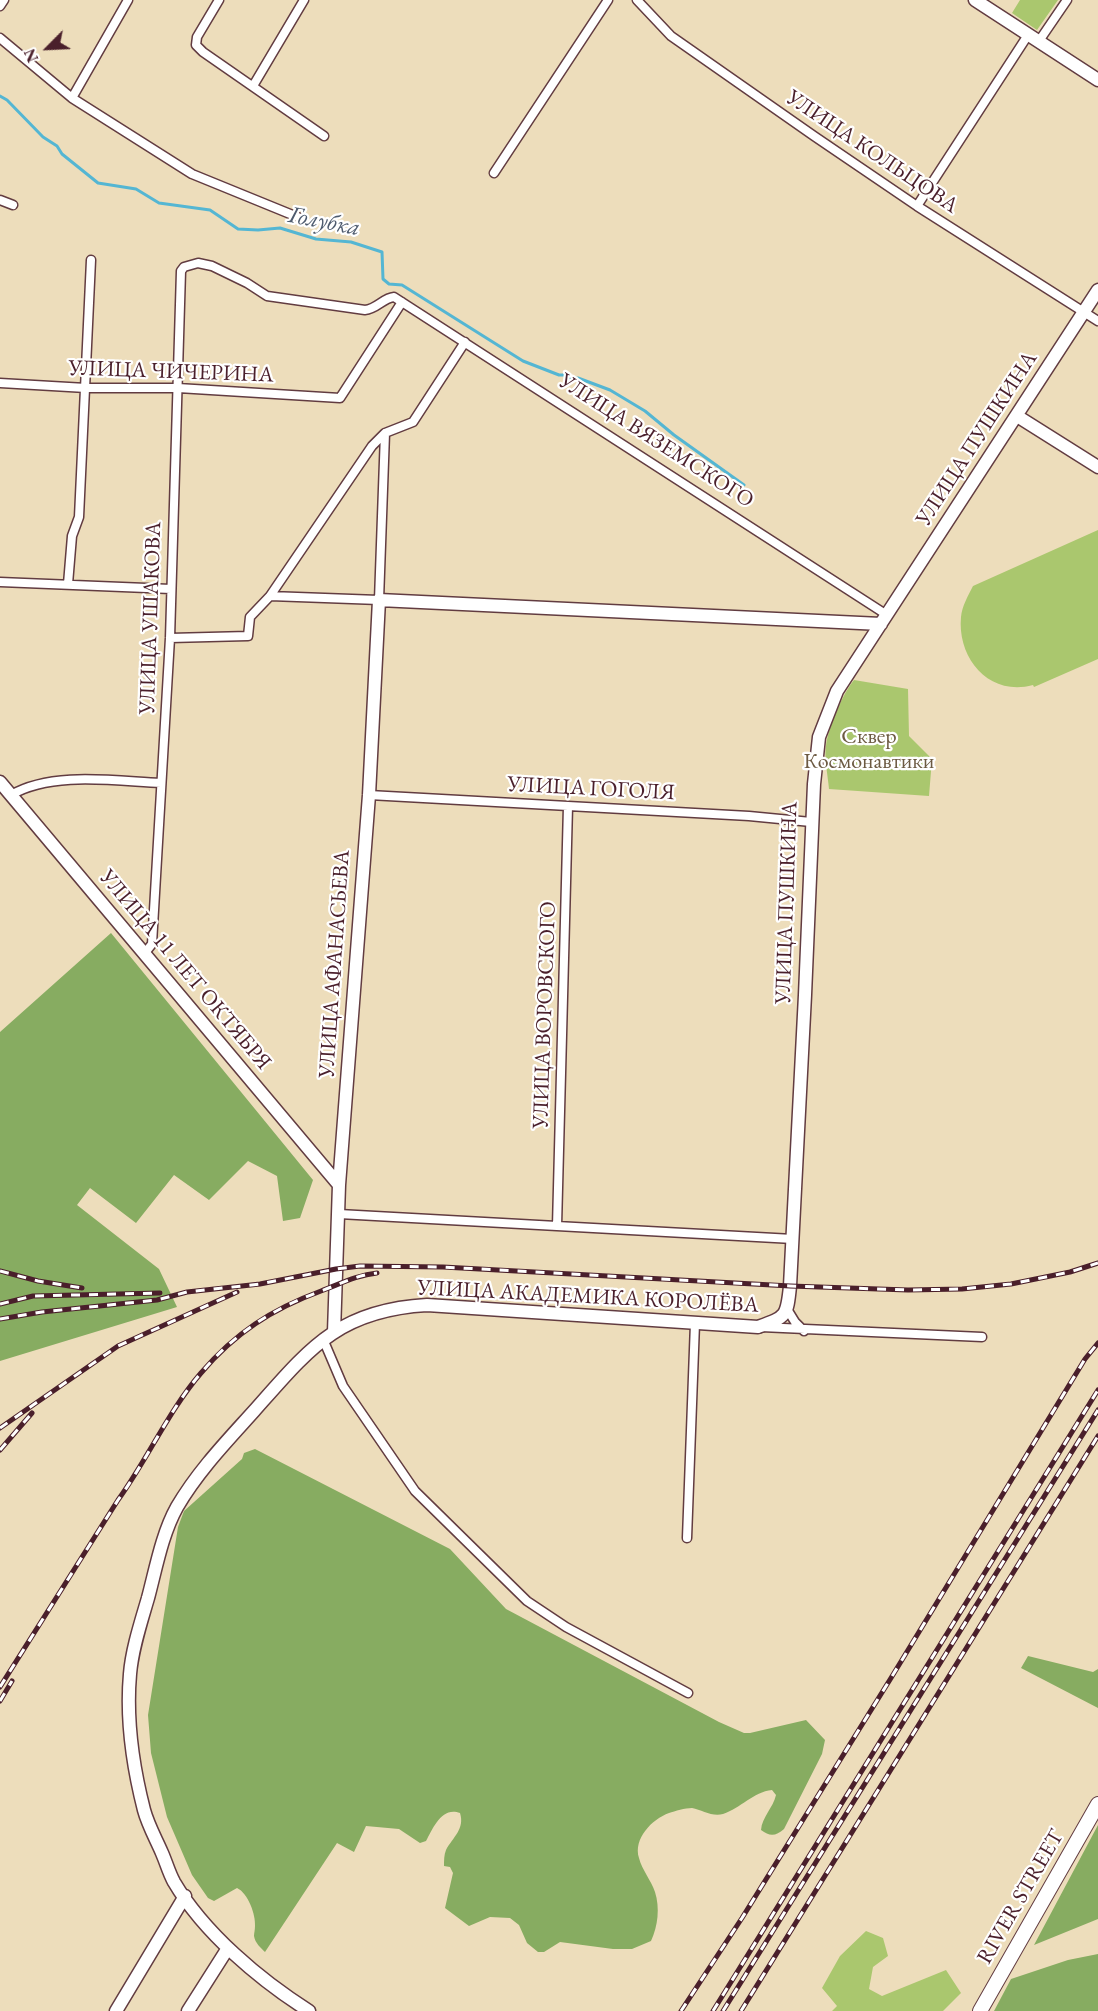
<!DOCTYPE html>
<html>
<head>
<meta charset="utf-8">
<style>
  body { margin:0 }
  #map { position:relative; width:1098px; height:2011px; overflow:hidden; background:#edddbb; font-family:"EB Garamond",serif }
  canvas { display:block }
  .north { position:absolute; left:18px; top:18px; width:60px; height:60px; -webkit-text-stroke:4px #fff; paint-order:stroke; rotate:246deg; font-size:16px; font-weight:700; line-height:24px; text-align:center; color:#4a1f2b }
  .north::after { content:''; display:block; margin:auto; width:21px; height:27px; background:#4a1f2b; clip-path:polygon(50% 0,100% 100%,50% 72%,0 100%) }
</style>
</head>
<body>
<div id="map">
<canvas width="1098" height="2011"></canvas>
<div class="north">N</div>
</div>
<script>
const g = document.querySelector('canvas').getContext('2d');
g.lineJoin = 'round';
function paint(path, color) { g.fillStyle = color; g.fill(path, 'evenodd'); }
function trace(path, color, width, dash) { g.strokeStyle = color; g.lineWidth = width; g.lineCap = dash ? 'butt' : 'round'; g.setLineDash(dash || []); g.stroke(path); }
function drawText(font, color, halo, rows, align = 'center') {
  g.font = font + ' "EB Garamond",serif'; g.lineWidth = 4.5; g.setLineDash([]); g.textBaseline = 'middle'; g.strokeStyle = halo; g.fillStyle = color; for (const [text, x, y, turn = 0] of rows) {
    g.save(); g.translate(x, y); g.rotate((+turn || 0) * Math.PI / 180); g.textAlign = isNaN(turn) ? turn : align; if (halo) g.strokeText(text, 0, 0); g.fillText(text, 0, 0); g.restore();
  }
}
const green = new Path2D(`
  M 1020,0 L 1058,0 L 1037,30 L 1012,13 Z
  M 1098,530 L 1098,659 L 1034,687 L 1033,685 C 989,697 957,658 961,617 C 962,606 968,596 973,586 Z
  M 854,680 L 908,689 L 909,736 L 932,759 L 929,796 L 829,789 C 828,776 824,759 826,746 C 828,728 843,693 854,680 Z
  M 866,1931 L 883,1938 L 888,1956 L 873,1967 L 869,1989 L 882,1996 L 946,1970 L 961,1993 L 943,2011 L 832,2011 L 837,2006 L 822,1988 L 840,1956 Z`);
const forest = new Path2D(`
  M 111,933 L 313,1180 L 300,1218 L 283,1221 L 277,1176 L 248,1161 L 209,1200 L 174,1175 L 136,1223 L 90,1188 L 77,1205 L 159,1269 L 177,1307 L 0,1361 L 0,1032 Z
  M 255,1449 L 450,1549 L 506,1609 L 719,1722 L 744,1733 L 750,1733 L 806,1720 L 825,1740 L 822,1754 L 784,1829 C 776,1836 770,1837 761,1830 C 762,1817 773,1808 776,1795 L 772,1790 C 753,1792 741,1808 723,1814 C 712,1817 702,1810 692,1808 C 685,1808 675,1811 669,1813 C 652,1819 633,1839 639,1858 C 642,1870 651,1880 655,1892 C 660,1908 658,1926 651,1941 L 632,1949 L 613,1949 L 560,1942 L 544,1952 L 538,1952 L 527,1943 L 519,1925 L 510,1918 L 490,1917 L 469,1926 L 445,1908 L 453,1873 L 450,1867 L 444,1866 C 444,1860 444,1855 446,1850 C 453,1837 465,1829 460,1813 C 442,1806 433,1828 426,1841 L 420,1843 L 399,1829 L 366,1826 L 354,1852 L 337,1843 L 265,1952 C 261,1948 255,1943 254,1936 C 254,1933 255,1930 255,1926 C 256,1915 248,1893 237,1888 L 214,1901 L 208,1898 L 192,1875 L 167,1817 L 151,1753 L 148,1715 L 178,1527 L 184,1511 L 242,1459 L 244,1453 Z
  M 1028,1656 L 1093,1672 L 1098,1669 L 1098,1708 L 1021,1668 Z
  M 1098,1825 L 1098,1919 L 1034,1945 Z
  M 1098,1954 L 1098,2011 L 994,2011 L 1011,1979 L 1068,1960 Z`);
const stream = new Path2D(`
  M 0,96 L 7,100 L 43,137 L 57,146 L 62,154 L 98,183 L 136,189 L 159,203 L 210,210 L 238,229 L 258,230 L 280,228 L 316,239 L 351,242 L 382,252 L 383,279 L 389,284 L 402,285 L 523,361 L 559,375 L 565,375 L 571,379 L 578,378 L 610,390 L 645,411 L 674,435 L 744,485`);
const street = new Path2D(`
  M 219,0 L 197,37 L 196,45 L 203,52 L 324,136
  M 637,0 L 671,36 L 814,136 L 917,206 L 1098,321
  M 0,6 L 4,0
  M 0,38 L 72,98 L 192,174 L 300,218
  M 1039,41 L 1067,0
  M 253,86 L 304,0
  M 72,98 L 128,0
  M 494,173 L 608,0
  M 0,200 L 13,205
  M 917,206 L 1028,35
  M 0,383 L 86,388 L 178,388 L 340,398 L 402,302
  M 385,433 L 372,446 L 270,596 L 379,600 L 385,433 L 413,422 L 465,342
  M 0,582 L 171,589
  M 68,584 L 72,536 L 79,517 L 91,260
  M 170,638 L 248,636 L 250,617 L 270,596
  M 11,795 C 52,771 115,781 161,783
  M 369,795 L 749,816 L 811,822
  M 144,954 L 152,944 L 170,638 L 181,271 L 184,267 L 198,263 L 212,266 L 247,283 L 267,296 L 365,310 C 377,309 383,298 394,297 L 887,615
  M 339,1214 L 793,1239
  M 557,1226 L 568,806
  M 787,1309 L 795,1322 L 804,1331
  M 761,1327 L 982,1337
  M 323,1339 L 343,1386 L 415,1491 L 527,1601 L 566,1627 L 688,1693
  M 687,1538 L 695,1323`);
const secondary = new Path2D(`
  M 975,0 L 1098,80
  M 1017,416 L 1098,467
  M 0,782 L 339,1185
  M 334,1332 L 339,1185 L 369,795 L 379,600 L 881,624
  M 116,2011 L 185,1896
  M 188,2011 L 228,1948
  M 309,2011 C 260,1980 204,1933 174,1882 C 169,1873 166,1862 162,1853 C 156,1839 148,1825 144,1810 C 133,1767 126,1719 130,1674 C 132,1649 141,1622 148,1598 C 156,1568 162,1534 177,1507 C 198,1471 227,1441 254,1411 C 309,1349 338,1310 427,1305 L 758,1327 C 786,1317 787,1317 790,1286 L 805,995 L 814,784 L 819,737 L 837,691 L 1098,290`);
const primary = new Path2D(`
  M 980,2011 L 1098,1804`);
const rail = new Path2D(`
  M 0,1271 L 38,1281 L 82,1288
  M 0,1304 L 33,1296 L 160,1293
  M 0,1319 L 42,1312 L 157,1300 L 187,1292 L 260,1284 L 336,1269 L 360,1266 L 443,1267 L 790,1286 L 908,1290 L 962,1289 L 1011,1284 L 1070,1272 L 1098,1263
  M 0,1428 L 118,1346 L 237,1292
  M 0,1450 L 32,1413
  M 0,1687 L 118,1500 C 147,1460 169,1410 201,1373 C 235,1333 272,1309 321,1291 C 340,1284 357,1275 377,1273
  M 0,1701 L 12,1681
  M 681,2011 L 742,1918 L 891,1678 L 1085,1359 L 1098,1343
  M 713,2011 L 1098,1390
  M 723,2011 L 1098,1410
  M 741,2011 L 1098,1436`);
const streetNames = [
  ["УЛИЦА КОЛЬЦОВА",872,152,34],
  ["УЛИЦА ЧИЧЕРИНА",171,372,2],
  ["УЛИЦА ПУШКИНА",977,439,-57],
  ["УЛИЦА ВЯЗЕМСКОГО",656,441,33],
  ["УЛИЦА УШАКОВА",151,618,-88],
  ["УЛИЦА ГОГОЛЯ",591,789,3],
  ["УЛИЦА ПУШКИНА",787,903,-88],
  ["УЛИЦА АФАНАСЬЕВА",335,964,-86],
  ["УЛИЦА 11 ЛЕТ ОКТЯБРЯ",185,970,50],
  ["УЛИЦА ВОРОВСКОГО",545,1015,-88],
  ["УЛИЦА АКАДЕМИКА КОРОЛЁВА",588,1297,3],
  ["RIVER STREET",1021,1897,-60]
];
const parkNames = [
  ["Сквер",869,737],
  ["Космонавтики",869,762]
];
const waterNames = [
  ["Голубка",324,222,11]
];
paint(green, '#aac76e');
paint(forest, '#87ac61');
trace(stream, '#54b6d3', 3);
trace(street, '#623c41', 11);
trace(secondary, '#623c41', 15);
trace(primary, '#623c41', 16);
trace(street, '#fff', 8);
trace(secondary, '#fff', 12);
trace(primary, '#fff', 14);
trace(rail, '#4a1f2b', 5);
trace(rail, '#fff', 3, [9]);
drawText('22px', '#4a1f2b', '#fff', streetNames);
drawText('22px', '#6c5a42', '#fff', parkNames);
drawText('italic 24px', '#4e5b6e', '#fff', waterNames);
</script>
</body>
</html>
